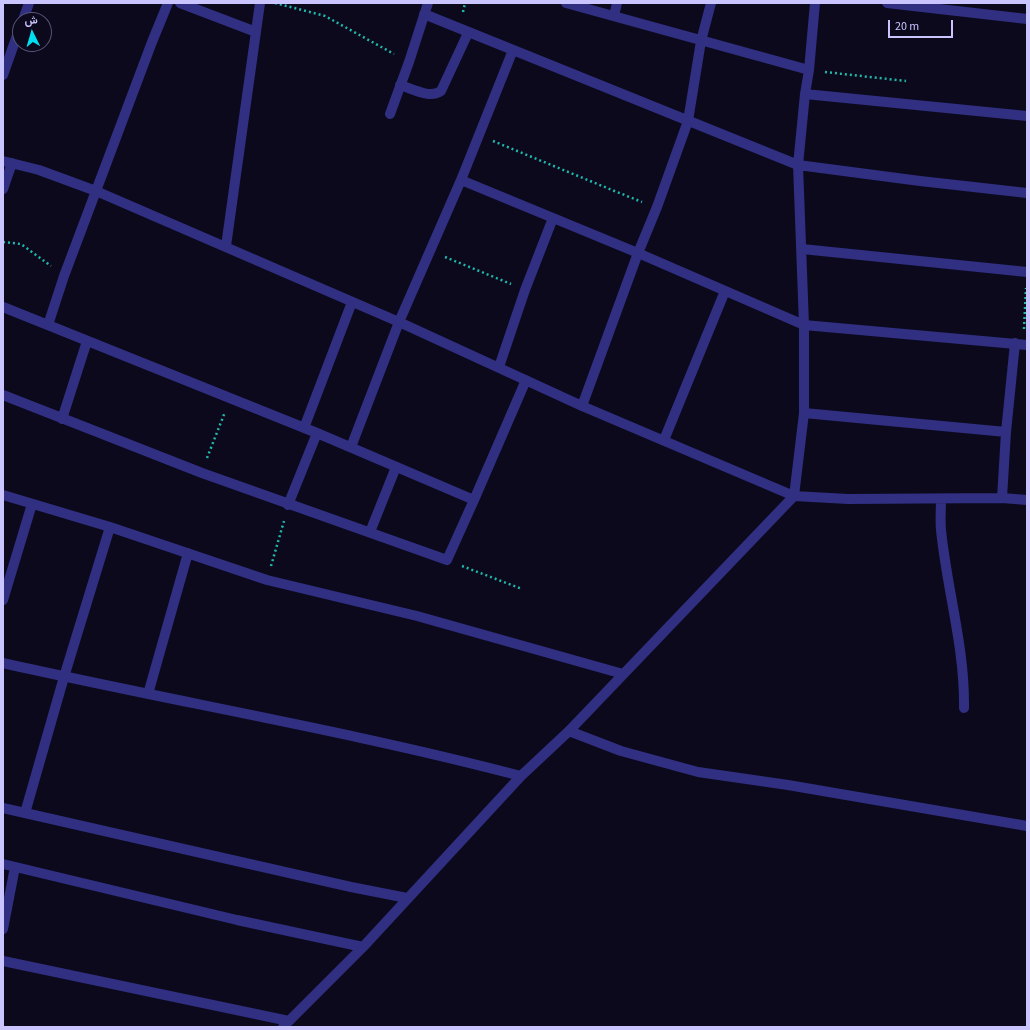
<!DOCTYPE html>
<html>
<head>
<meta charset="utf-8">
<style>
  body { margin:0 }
  #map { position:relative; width:1030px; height:1030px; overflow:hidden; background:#0c091d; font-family:"Source Sans 3",Vazirmatn,sans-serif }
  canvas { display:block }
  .frame { position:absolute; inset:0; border:4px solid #cac5ff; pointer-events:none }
  .north { position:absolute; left:12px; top:12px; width:40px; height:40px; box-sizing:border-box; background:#0c091d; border:1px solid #585477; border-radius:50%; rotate:355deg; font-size:11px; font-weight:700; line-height:16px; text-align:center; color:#cac5ff }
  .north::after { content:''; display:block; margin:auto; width:14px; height:18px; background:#00def0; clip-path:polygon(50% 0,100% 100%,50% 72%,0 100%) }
  .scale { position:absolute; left:888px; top:20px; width:65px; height:18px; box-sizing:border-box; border:2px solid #cac5ff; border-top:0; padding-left:5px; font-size:12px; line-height:14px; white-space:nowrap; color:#cac5ff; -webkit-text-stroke:3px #0c091d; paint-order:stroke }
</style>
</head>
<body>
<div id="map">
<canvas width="1030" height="1030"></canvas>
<div class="frame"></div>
<div class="north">ش</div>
<div class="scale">20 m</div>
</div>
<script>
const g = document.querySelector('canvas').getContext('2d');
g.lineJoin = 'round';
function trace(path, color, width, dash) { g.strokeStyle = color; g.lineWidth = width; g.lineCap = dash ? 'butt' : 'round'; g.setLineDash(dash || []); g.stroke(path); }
const path = new Path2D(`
  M 275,3 L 325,16 L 394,54
  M 463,12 L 465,3
  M 825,72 L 906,81
  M 493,141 L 612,190 L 642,202
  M 3,242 L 21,244 L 51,266
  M 445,257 L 511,284
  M 1024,329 L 1026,288
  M 207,458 L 225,412
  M 271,566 L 284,521
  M 462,566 L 522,589`);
const street = new Path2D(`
  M 180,3 L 256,32
  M 566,3 L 809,70
  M 887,3 L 1027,19
  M 424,14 L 798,165 L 920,181 L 1027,193
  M 614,16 L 617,3
  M 23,20 L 29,3
  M 3,75 L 20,27
  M 400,85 C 413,89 430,99 441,91 L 468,33
  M 805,94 L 1027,116
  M 390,114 L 409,62 L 428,3
  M 3,161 L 39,170 L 96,191 L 399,322 L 582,406 L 794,496 L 848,499 L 1002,498 L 1027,500
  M 461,180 L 638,253 L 804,325 L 1027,345
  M 3,189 L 12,163
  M 226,246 L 260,3
  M 802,249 L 1027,272
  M 3,307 L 317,433 L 474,500 L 526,380
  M 48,325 L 64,276 L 152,42 L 168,3
  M 499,367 L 525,290 L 553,218
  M 3,395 L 202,473 L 447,560 L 474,500
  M 582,406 L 638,253 L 657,207 L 688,121 L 701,41 L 711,3
  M 804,413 L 1006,432
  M 62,419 L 87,341
  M 304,428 L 352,302
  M 664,440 L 725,291
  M 351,447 L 399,322 L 461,180 L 513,50
  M 3,495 L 110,527 L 267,580 L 417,616 L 623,674
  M 1002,498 L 1006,432 L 1015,343
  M 941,499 C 941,509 940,520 941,530 C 947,590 965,648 964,708
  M 288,505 L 317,433
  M 370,532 L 396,467
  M 3,600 L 32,504
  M 3,663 C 176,702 350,731 521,776
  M 148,694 L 188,553
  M 569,731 L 621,751 L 698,772 L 788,785 L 1027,826
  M 3,808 L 351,887 L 407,898
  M 25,813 L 64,677 L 110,527
  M 3,864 L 237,920 L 363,947
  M 3,929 L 15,867
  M 3,961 L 289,1021
  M 283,1027 L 363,947 L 521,776 L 569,731 L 794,496 L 804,413 L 804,325 L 798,165 L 805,94 L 809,70 L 815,3`);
trace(path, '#1fb8ab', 2.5, [2, 3]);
trace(street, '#302f81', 10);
</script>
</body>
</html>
